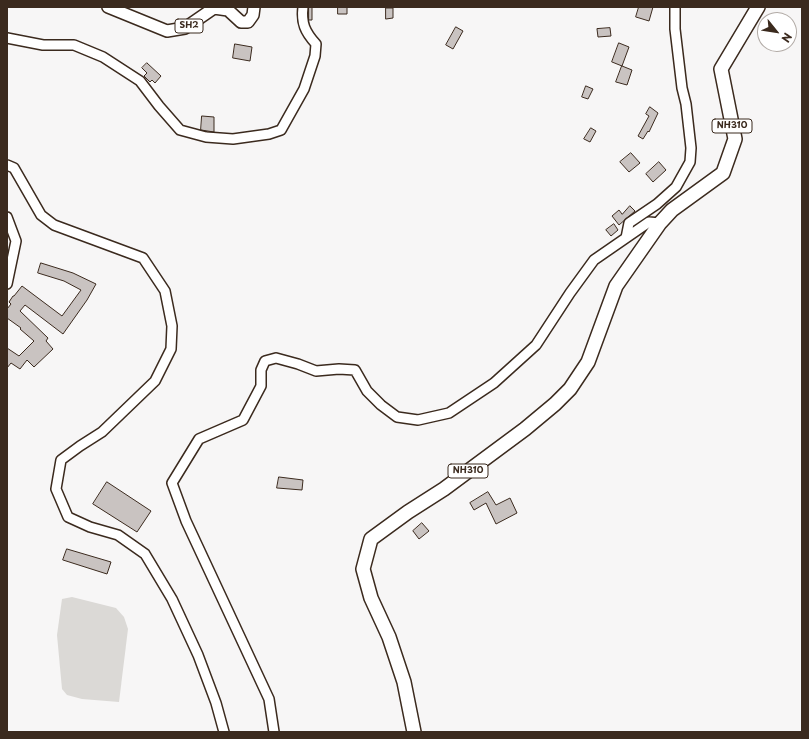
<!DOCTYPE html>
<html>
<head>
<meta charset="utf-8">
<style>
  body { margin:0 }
  #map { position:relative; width:809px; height:739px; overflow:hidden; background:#f7f6f6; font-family:"Playpen Sans",sans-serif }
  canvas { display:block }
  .frame { position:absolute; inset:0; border:8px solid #3b2a1e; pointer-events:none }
  .north { position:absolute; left:757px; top:12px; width:40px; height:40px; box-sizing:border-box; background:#fff; border:1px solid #b1aaa5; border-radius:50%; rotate:120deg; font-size:11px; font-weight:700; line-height:16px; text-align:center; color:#3b2a1e }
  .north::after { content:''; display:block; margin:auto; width:14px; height:18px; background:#3b2a1e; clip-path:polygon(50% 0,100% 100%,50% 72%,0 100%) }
</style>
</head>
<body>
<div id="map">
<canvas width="809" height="739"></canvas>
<div class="frame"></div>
<div class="north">N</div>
</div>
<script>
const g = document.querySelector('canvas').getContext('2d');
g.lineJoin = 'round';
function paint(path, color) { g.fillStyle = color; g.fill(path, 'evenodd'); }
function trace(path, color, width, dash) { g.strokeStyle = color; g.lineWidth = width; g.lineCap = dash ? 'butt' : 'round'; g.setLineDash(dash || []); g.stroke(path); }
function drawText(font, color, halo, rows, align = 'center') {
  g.font = font + ' "Playpen Sans",sans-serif'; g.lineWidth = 3.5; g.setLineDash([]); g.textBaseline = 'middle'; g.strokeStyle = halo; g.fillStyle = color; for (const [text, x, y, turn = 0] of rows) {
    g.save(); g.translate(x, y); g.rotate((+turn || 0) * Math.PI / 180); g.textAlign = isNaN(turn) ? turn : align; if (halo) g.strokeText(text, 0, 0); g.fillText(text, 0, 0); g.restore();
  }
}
const green = new Path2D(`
  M 72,597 L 116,608 L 124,617 L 128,629 L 119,702 L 82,699 L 67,695 L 62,689 L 57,635 L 62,599 Z`);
const building = new Path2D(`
  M 309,7 L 312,7 L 312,20 L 309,20 Z
  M 338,7 L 347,7 L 347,14 L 338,14 Z
  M 639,7 L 653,7 L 649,21 L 636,17 Z
  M 386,8 L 393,8 L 393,18 L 386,19 Z
  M 456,27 L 463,31 L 453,49 L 446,45 Z
  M 610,28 L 611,36 L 598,37 L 597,29 Z
  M 619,43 L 629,47 L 622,66 L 612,62 Z
  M 235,44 L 252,47 L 250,61 L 233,58 Z
  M 147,63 L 161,76 L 155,83 L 152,80 L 150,82 L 144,76 L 147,73 L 142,68 Z
  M 622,66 L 632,70 L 627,85 L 616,82 Z
  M 586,86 L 593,89 L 588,99 L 582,97 Z
  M 650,107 L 658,113 L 649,132 L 648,131 L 643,139 L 638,136 L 649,116 L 646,114 Z
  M 202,116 L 214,117 L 214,132 L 201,130 Z
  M 591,128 L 596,131 L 590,142 L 584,139 Z
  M 631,153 L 640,163 L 629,172 L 620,162 Z
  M 659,162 L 666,170 L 653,182 L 646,174 Z
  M 630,206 L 635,211 L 619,225 L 612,216 L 619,210 L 622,214 Z
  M 614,224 L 618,230 L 611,236 L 606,230 Z
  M 41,263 L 73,273 L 96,284 L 87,300 L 63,334 L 25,305 L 20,311 L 48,338 L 46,341 L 53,349 L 34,367 L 27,360 L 20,369 L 11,363 L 7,368 L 7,348 L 19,356 L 34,341 L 20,329 L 21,328 L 7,318 L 7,309 L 11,304 L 9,302 L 13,296 L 14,296 L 22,286 L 62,316 L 81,290 L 64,281 L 38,273 Z
  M 279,477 L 303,480 L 302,490 L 277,488 Z
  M 107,482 L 151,511 L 137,532 L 93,504 Z
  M 488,492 L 496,505 L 510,498 L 517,513 L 496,524 L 486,503 L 474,510 L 470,503 Z
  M 422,523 L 429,531 L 419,539 L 413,531 Z
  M 67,549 L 111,562 L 107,574 L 63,560 Z`);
const minor = new Path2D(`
  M 7,38 L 43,45 L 74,45 L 103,57 L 140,81 L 159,106 L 180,130 L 206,137 L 233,139 L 269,134 L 281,130 L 304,89 L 315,56 L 316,44 C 305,32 301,23 303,7
  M 7,165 L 14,168 L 41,215 L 54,225 L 143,258 L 165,291 L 172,326 L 171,349 L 155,381 L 102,432 L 80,446 L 61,460 L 56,489 L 68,517 L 90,527 L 118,535 L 145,554 L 172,599 L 198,655 L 216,703 L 224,732
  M 7,217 L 16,241 L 7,284
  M 626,238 L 629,223 L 657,204 L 676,187 L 690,162 L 691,148 L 686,104 L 682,88 L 675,29 L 675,7
  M 274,732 L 269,699 L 186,521 L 172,483 L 199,439 L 243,420 L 261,386 L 261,370 L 265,361 L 276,358 L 298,364 L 316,371 L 339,369 L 355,370 L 367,391 L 381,405 L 397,417 L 418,420 L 449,413 L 494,383 L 536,345 L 570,293 L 594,260 L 649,222 L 660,223`);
const major = new Path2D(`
  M 108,7 L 167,31 L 185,28 L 214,8 L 228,10 L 241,22 L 248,22 L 253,15 L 254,7`);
const highway = new Path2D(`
  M 414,732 L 404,682 L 389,637 L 371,598 L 363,569 L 371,539 L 408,512 L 444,489 L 525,429 L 555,404 L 570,389 L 588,362 L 616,286 L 660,223 L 672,210 L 723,173 L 735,139 L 721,69 L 758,7`);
const shields = [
  [189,26,28],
  [732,126,40],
  [468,471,40]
];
const shieldNames = [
  ["SH2",189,26],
  ["NH310",732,126],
  ["NH310",468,471]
];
paint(green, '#dbd9d6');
paint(building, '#c9c3c1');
trace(building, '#3b2a1e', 1);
trace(minor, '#3b2a1e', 12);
trace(major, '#3b2a1e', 14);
trace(highway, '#3b2a1e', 16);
trace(minor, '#fff', 9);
trace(major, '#fff', 11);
trace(highway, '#fff', 13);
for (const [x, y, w] of shields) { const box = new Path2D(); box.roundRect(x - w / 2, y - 7, w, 14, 3); g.fillStyle = '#fff'; g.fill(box); trace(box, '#3b2a1e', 1); }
drawText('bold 9px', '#3b2a1e', null, shieldNames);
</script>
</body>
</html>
